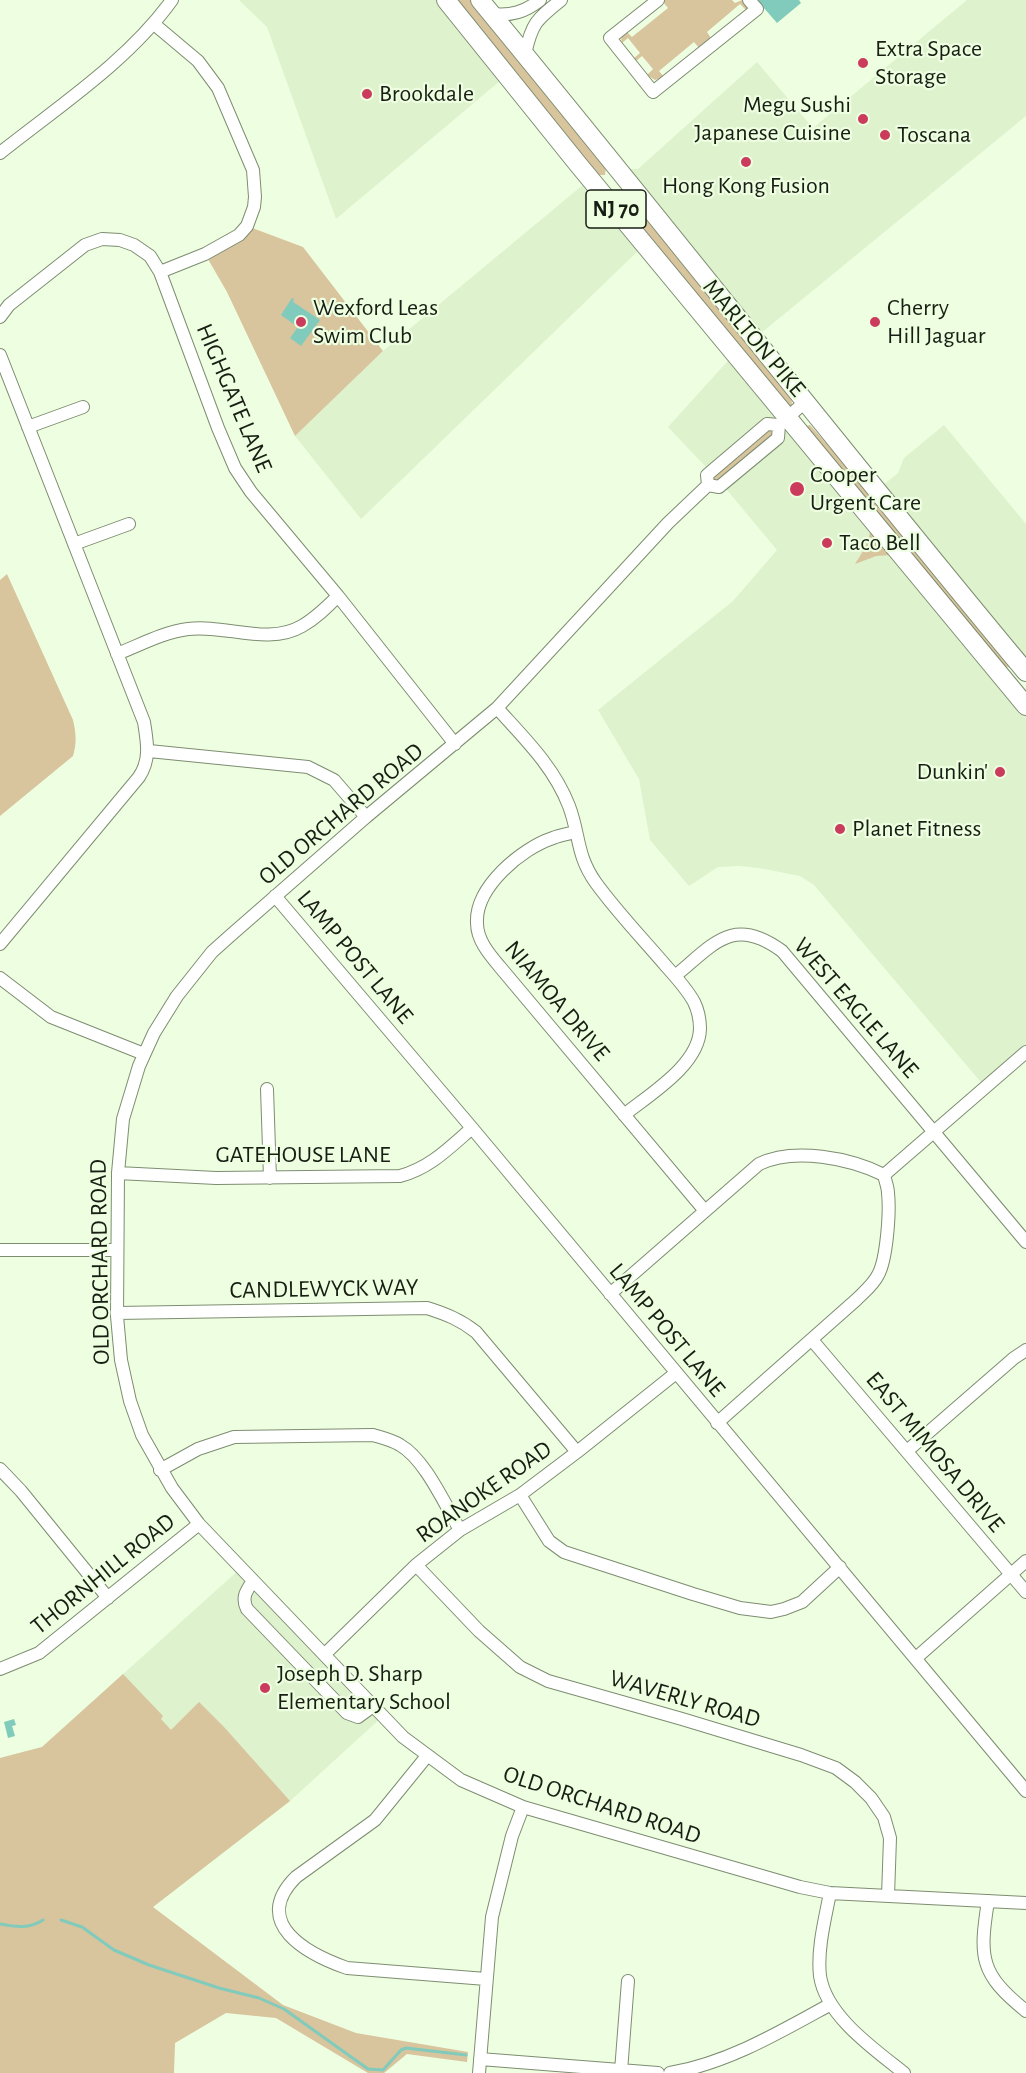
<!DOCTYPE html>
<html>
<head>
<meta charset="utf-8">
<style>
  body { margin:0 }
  canvas { display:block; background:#edffe0 }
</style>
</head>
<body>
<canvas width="1026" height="2073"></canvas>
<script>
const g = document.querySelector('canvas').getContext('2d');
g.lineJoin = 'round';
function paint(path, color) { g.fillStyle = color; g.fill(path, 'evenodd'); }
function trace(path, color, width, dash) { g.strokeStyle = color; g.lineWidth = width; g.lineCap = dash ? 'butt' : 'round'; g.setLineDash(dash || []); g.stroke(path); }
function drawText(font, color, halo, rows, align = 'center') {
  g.font = font + ' "Alegreya Sans",sans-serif'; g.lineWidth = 4.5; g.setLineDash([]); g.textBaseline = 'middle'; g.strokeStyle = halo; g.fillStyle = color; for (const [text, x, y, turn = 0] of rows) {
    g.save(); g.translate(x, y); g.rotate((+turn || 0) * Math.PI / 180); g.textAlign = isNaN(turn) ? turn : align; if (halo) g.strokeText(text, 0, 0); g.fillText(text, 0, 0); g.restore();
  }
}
const built = new Path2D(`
  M 239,0 L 446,0 L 507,75 L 336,219 L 267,27 Z
  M 967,0 L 1026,0 L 1026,116 L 755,338 L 619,169 L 638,169 L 757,62 L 813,128 Z
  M 590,179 L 645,244 L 361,519 L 295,436 L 383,351 Z
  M 735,353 L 1026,706 L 1026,1052 L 985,1087 L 814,885 L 800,876 L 759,868 L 739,866 L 718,867 L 689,886 L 650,840 L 639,779 L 598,710 L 733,601 L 777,550 L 722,484 L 668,427 Z
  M 944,425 L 1026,524 L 1026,672 L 877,490 L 898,473 L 904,458 Z
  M 241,1568 L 383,1716 L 290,1801 L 153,1907 L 0,1758 L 42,1747 Z`);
const green = new Path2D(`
  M 457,0 L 470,0 L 606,167 L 605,175 L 599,175 L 595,171 Z
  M 665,0 L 732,0 L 735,3 L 742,0 L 749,8 L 746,10 L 740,4 L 707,32 L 711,38 L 699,48 L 694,42 L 659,71 L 664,77 L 655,80 L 647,75 L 653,69 L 642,56 L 636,61 L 634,58 L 640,53 L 628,38 L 622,43 L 621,38 L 627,32 L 632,37 L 668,8 L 663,2 Z
  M 627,196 L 630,197 L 791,395 L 792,405 L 791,406 L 787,406 L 626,207 L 624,201 Z
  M 247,226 L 303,247 L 383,351 L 295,436 L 227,292 L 205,254 Z
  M 767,424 L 779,425 L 778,438 L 719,487 L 708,485 L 719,465 Z
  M 810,425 L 906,534 L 1014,669 L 998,664 L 805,428 L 806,426 Z
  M 872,519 L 891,555 L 876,556 L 855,564 C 865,549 871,537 872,519 Z
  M 7,574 L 73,720 C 76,733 77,743 73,756 L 0,816 L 0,580 Z
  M 123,1674 L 163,1716 L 161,1719 L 171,1730 L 199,1702 L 224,1727 L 290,1801 L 153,1907 L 283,2005 L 356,2033 L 468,2052 L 467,2062 L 407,2054 L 384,2073 L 368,2073 L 276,2018 L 226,2013 L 175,2043 L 174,2073 L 0,2073 L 0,1758 L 42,1747 Z`);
const water = new Path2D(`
  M 757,0 L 799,0 L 801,3 L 777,23 Z
  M 292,298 L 294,299 L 293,302 L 320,320 L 301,346 L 290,338 L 298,327 L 281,315 Z
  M 14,1719 L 16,1725 L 12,1726 L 15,1736 L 8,1738 L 4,1722 Z`);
const stream = new Path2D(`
  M 61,1920 L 82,1927 L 114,1950 L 149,1965 L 219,1988 L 259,1998 L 284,2009 L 368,2069 L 383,2070 L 401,2050 L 406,2048 L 466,2055
  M 0,1924 C 16,1927 29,1929 43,1920`);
const minor = new Path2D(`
  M 658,0 L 610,38 L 653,92 L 757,9 L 749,0
  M 492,14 C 511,16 525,12 540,0
  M 154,24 L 198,61 L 218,88 L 253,170 L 255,197 L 254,207 L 247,226 L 239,235 L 205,254 L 160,272
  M 525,54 C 532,23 536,20 561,0
  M 0,153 C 59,106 128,61 172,0
  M 0,317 L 9,305 L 85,245 L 102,239 L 120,240 L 134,245 L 150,256 L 160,272 L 218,428 L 235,468 L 251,492 L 338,596 L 455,744
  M 0,355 L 144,722 C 147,742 151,759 139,777 L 0,944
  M 28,427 L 83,407
  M 708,485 L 668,523 L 497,708 L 366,817 L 231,935 L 212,952 L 177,996 L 154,1033 L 139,1066 L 123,1119 L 118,1173 L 117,1316 L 121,1360 L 130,1401 L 142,1435 L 172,1488 L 199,1524 L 403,1737 L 461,1780 L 523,1807 L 800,1887 L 830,1893 L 1026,1903
  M 708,485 L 719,487 L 778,438 L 779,425 L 805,402
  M 708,485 L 707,475 L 767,424 L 779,425
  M 74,544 L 129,524
  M 117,654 C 140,645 164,632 188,629 C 225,624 268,646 302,626 C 316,618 327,607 338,596
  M 497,708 C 525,739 554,767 569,806 C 580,835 576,855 596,883 C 617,912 643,939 666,966 C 676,977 687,989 694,1002 C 698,1010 700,1021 700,1029 C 699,1065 650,1094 624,1115
  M 149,751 L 308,767 L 334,780 L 366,817
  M 575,832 C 568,834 560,835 553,838 C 522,848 475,887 477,923 C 477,940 489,954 500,967 L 705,1211
  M 275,896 L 472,1128 L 1026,1791
  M 675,976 C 714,944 733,915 782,951 L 1026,1242
  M 0,978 L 51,1017 L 144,1054
  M 267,1089 L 270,1178
  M 118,1173 L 216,1178 L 400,1176 C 430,1168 449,1148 472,1128
  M 884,1175 L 1026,1052
  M 0,1250 L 117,1250
  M 610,1294 L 759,1164 C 794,1147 850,1158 884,1175
  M 117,1313 L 427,1308 C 446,1314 461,1320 476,1332 L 577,1452
  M 812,1340 L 1026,1592
  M 717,1423 L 856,1300 C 864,1292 873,1285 878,1275 C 887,1259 890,1211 888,1193 C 888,1187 885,1180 884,1175
  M 907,1451 L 1014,1358 L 1026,1350
  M 0,1469 L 21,1491 L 108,1598
  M 160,1470 L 198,1449 L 234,1437 L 373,1435 C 383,1438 392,1440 400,1445 C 425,1459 445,1505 460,1530
  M 520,1495 L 549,1541 L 564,1552 L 693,1594 L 740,1608 L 771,1612 L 784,1609 L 802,1602 L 840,1567
  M 416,1565 L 479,1631 L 520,1667 L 548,1681 L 682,1719 L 801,1755 L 836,1768 L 855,1782 L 871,1798 L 884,1817 L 890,1838 L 888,1896
  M 253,1581 C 247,1590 241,1597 247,1609 L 347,1713 L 358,1717 L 373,1706
  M 325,1654 L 416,1565 L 460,1530 L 520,1495 L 577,1452 L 676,1373
  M 916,1658 L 1026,1561
  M 0,1669 L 39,1653 L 199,1524
  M 427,1756 L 375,1820 L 296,1877 C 250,1923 307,1954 347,1968 L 486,1979
  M 830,1893 C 825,1919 817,1949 820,1976 C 826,2016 874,2049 904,2073
  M 988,1901 C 979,1958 980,1974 1026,2011
  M 480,2059 L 658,2073
  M 621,2071 L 628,1981
  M 479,2073 L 492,1917 L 512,1836 L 523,1807
  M 670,2073 C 728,2063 780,2032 831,2004`);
const highway = new Path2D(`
  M 446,0 L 577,163 L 1026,706
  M 480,0 C 664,223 841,450 1026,672`);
const markers = [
  [863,63,6,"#ca3b5c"],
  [367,94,6,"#ca3b5c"],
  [863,119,6,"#ca3b5c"],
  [885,135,6,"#ca3b5c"],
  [746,162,6,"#ca3b5c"],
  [301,322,6,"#ca3b5c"],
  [875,322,6,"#ca3b5c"],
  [797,489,8,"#ca3b5c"],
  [827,543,6,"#ca3b5c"],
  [1000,772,6,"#ca3b5c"],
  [840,829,6,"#ca3b5c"],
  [265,1688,6,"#ca3b5c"]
];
const shields = [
  [616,209,60]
];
const shieldNames = [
  ["NJ 70",616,209]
];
const poiNames = [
  ["Extra Space",875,49],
  ["Storage",875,77],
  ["Brookdale",379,94],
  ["Megu Sushi",851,105,"right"],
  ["Japanese Cuisine",851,133,"right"],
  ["Toscana",897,135],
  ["Hong Kong Fusion",746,186,"center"],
  ["Wexford Leas",313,308],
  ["Swim Club",313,336],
  ["Cherry",887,308],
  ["Hill Jaguar",887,336],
  ["Cooper",810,475],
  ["Urgent Care",810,503],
  ["Taco Bell",839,543],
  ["Dunkin'",988,772,"right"],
  ["Planet Fitness",852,829],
  ["Joseph D. Sharp",277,1674],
  ["Elementary School",277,1702]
];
const streetNames = [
  ["MARLTON PIKE",754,338,50],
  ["HIGHGATE LANE",234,398,67],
  ["OLD ORCHARD ROAD",341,814,-40],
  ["LAMP POST LANE",355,957,50],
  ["NIAMOA DRIVE",557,1001,50],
  ["WEST EAGLE LANE",856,1008,49],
  ["GATEHOUSE LANE",303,1155],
  ["OLD ORCHARD ROAD",100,1262,-91],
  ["CANDLEWYCK WAY",324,1289,-1],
  ["LAMP POST LANE",667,1330,50],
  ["EAST MIMOSA DRIVE",935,1452,50],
  ["ROANOKE ROAD",484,1492,-35],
  ["THORNHILL ROAD",103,1574,-39],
  ["WAVERLY ROAD",685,1699,16],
  ["OLD ORCHARD ROAD",602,1805,18]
];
paint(built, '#ddf2cd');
paint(green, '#d8c49d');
paint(water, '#80cbbb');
trace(stream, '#80cbbb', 3);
trace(minor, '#7e8d71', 14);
trace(highway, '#7e8d71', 20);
trace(minor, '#fff', 12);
trace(highway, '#fff', 18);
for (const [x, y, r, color] of markers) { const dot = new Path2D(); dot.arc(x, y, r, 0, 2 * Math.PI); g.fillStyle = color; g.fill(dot); trace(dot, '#edffe0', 2); }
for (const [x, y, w] of shields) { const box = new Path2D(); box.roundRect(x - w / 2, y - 19, w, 38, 4.5); g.fillStyle = '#edffe0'; g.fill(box); trace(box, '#181e13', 1.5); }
drawText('bold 22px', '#181e13', null, shieldNames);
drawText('24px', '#181e13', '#edffe0', poiNames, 'left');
drawText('24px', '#181e13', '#edffe0', streetNames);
</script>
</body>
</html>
